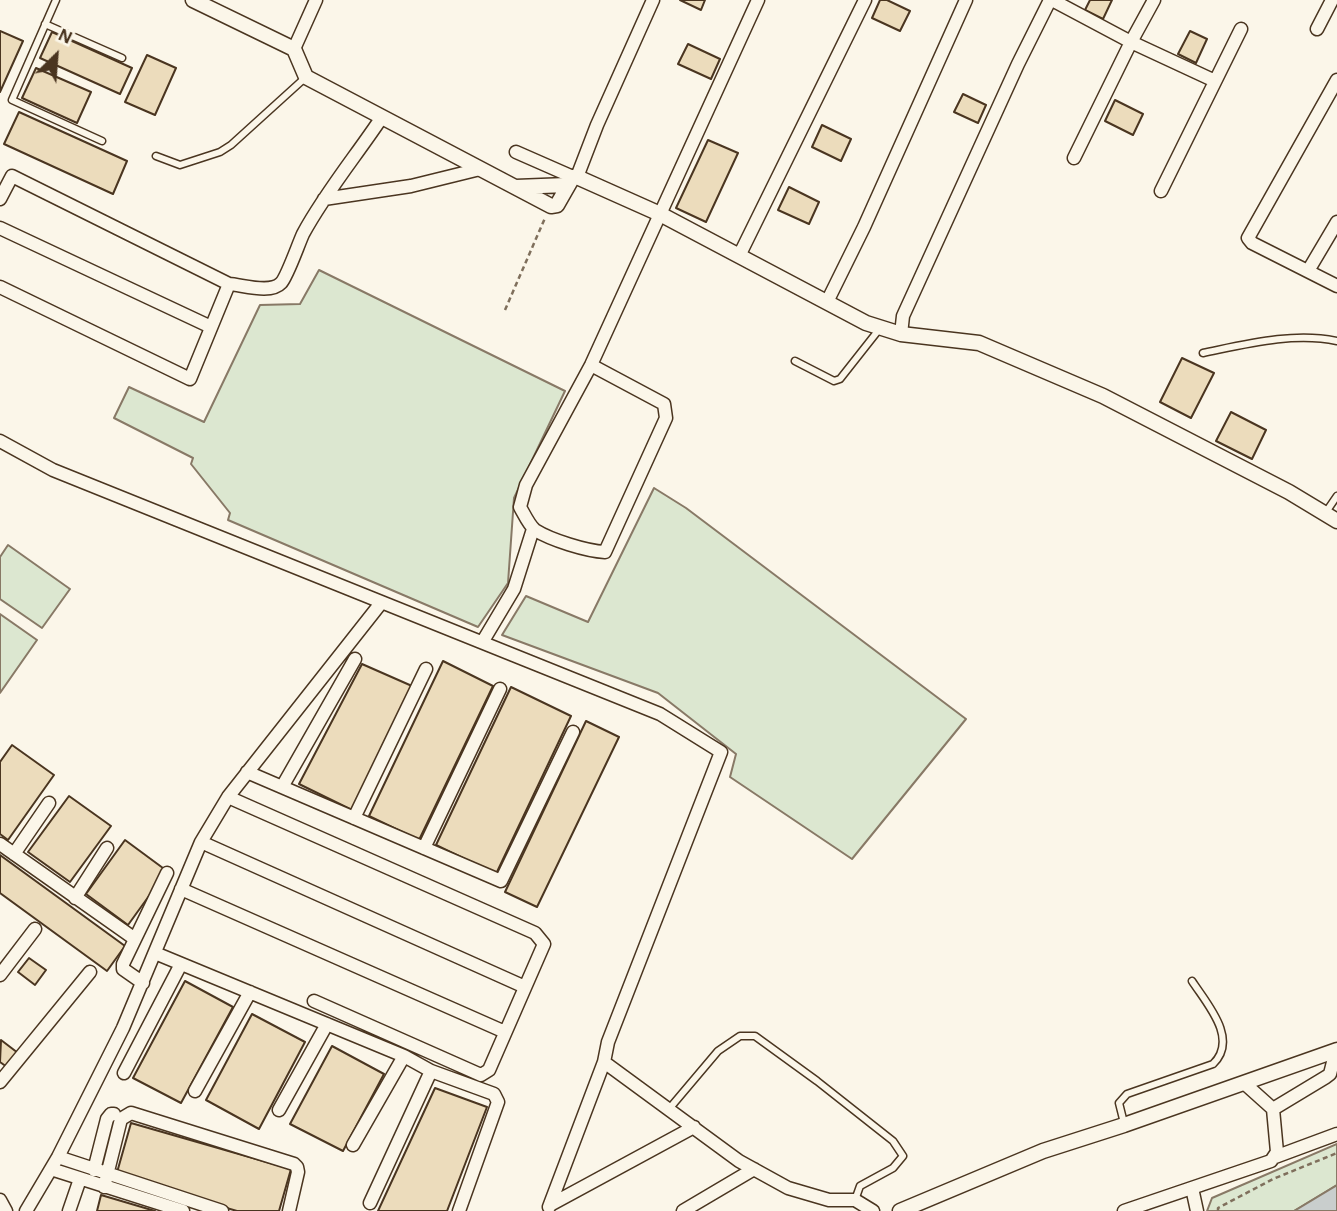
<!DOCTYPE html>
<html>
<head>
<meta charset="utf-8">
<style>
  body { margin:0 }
  #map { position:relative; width:1337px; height:1211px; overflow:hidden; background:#fbf6e9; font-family:"Alegreya Sans",sans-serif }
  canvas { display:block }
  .north { position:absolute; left:21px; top:21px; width:70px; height:70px; -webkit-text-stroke:5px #fbf6e9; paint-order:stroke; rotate:25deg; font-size:19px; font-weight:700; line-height:28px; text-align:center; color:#4a3520 }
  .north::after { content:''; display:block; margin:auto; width:24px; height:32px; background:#4a3520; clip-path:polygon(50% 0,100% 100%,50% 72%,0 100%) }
</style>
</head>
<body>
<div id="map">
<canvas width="1337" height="1211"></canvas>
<div class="north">N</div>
</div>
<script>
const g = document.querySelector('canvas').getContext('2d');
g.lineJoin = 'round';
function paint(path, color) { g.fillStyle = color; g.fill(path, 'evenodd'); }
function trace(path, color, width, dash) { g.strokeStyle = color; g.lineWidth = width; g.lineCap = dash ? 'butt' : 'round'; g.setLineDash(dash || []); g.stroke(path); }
const green = new Path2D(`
  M 319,270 L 565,391 L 514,498 L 508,583 L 478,627 L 228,520 L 230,513 L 191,464 L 193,458 L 114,418 L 129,387 L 204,422 L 260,305 L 300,304 Z
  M 654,488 L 686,508 L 966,719 L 852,859 L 730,777 L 736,754 L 658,693 L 502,635 L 526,596 L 588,622 Z
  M 8,545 L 70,589 L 42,628 L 0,599 L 0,557 Z
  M 0,614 L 37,640 L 0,693 Z
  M 1337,1144 L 1337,1185 L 1294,1211 L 1207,1211 L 1212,1198 Z`);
const water = new Path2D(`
  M 1337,1185 L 1337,1211 L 1294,1211 Z`);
const building = new Path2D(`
  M 680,0 L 705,0 L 701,10 Z
  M 880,0 L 887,0 L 910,11 L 900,31 L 872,18 Z
  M 1090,0 L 1112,0 L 1103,19 L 1085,10 Z
  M 0,31 L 23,41 L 0,92 Z
  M 1190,31 L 1207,39 L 1196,63 L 1178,54 Z
  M 52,32 L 132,68 L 120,94 L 40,58 Z
  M 688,44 L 720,59 L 711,79 L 678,64 Z
  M 147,55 L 176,68 L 155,115 L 125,102 Z
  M 36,68 L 91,92 L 77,123 L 22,98 Z
  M 963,94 L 986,105 L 978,123 L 954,112 Z
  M 1115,100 L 1143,114 L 1133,135 L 1105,121 Z
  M 19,112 L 127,161 L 113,194 L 4,144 Z
  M 822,125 L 851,139 L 841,161 L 812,147 Z
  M 708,140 L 738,153 L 706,222 L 676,208 Z
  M 789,187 L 819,202 L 809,224 L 778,210 Z
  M 1182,358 L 1214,373 L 1191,418 L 1160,402 Z
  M 1231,412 L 1266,430 L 1252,459 L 1216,441 Z
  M 443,661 L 493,686 L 419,840 L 369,816 Z
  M 362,664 L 412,686 L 352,810 L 299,784 Z
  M 511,687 L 571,716 L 496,874 L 436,845 Z
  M 586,721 L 619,737 L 537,907 L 505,892 Z
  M 12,745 L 54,775 L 8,840 L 0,834 L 0,762 Z
  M 69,796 L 111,826 L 70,882 L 28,852 Z
  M 125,840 L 167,871 L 128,925 L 86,894 Z
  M 0,855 L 125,946 L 107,971 L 0,893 Z
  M 29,958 L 46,970 L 35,985 L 18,972 Z
  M 185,981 L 233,1007 L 181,1103 L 133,1078 Z
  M 252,1014 L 305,1042 L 259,1129 L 206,1100 Z
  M 1,1040 L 18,1053 L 7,1067 L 0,1062 Z
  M 332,1046 L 384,1074 L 343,1151 L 290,1124 Z
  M 435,1088 L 487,1107 L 447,1211 L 378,1211 Z
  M 131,1123 L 291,1169 L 279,1211 L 237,1211 L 116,1176 Z
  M 101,1195 L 155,1211 L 97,1211 Z`);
const path = new Path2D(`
  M 505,310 L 545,218
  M 1218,1211 L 1218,1208 L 1273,1179 L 1337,1153`);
const service = new Path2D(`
  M 56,0 L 12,100 L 102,141
  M 45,24 L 122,58
  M 156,156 L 180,165 L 220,152 L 231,145 L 306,77
  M 1203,353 C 1247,344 1293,332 1337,341
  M 795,361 L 834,381 L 840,379 L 881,327
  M 1326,512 L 1337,496
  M 669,1109 L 718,1051 L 740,1036 L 755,1036 L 817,1081 L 893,1141 L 903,1156 L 893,1168 L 860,1186 L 855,1200
  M 1124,1123 L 1119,1103 L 1127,1094 L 1213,1064 C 1239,1039 1207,1004 1192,981`);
const minor = new Path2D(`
  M 1052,0 L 1131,42 L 1154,0
  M 1317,29 L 1332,0
  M 294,49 L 316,0
  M 1337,80 L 1248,238 L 1252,243 L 1337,286
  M 516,152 L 573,177
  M 1074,158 L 1131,42 L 1215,81
  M 577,177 L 597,125 L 653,0
  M 1161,191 L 1241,29
  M 0,199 L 12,176 L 229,284 L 190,379 L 0,287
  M 324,199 L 411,186 L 480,169
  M 0,228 L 211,327
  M 739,256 L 865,0
  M 1308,271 L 1337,222
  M 229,284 C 243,285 271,294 281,283 C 287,277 298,245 303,234 C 325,193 356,156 382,117
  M 827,302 L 864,227 L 966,0
  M 901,334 L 903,316 L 1018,64 L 1050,0
  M 591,365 L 664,404 L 666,418 L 605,552 C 586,551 551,540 535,530 C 529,525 524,514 520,507 L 526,485 L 591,365 L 758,0
  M 0,441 L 53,470 L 660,714 L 721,752 L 608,1042 L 604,1062 L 739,1161 L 788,1188 L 829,1200 L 855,1200 L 873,1211
  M 483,641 L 514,589 L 533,529
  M 247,772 L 501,881 L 573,732
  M 282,787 L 355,659
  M 228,797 L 535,933 L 544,944 L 489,1070 L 481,1075 L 314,1001
  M 354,818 L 426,669
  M 201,842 L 525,987
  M 0,844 L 135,939
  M 424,848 L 500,689
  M 14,854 L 49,803
  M 181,889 L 505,1032
  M 75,898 L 107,848
  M 155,953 L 404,1056 L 431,1071 L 494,1094 L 498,1102 L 459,1211
  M 0,975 L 35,929
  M 143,983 L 123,969 L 123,964 L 167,873
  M 124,1073 L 181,964
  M 0,1082 L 90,972
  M 1244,1083 L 1273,1109
  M 195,1091 L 250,992
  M 279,1110 L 327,1024
  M 353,1145 L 404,1056
  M 58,1157 L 222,1211
  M 1275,1157 L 1337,1134
  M 51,1169 L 183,1211
  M 94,1170 L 107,1119 L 111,1114 L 114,1114
  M 104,1187 L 121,1119 L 131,1113 L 294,1164 L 297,1167 L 298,1172 L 289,1211
  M 1192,1188 L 1197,1211
  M 0,1200 L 6,1211
  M 370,1203 L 431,1071
  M 550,1205 L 694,1127
  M 549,1207 L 604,1062
  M 26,1211 L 58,1157 L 123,1028 L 201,842 L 228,797 L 381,603
  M 69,1211 L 80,1179
  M 683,1211 L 754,1169
  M 1124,1211 L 1271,1161 L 1277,1152 L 1273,1109 L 1326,1077 L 1330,1074 L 1336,1050`);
const tertiary = new Path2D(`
  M 193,0 L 294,49 L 306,77 L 551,206 L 557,205 L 573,177 L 577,177 L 660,214 L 866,323 L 901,334 L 979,343 L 1103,396 L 1289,492 L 1337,521
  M 516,187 L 567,185
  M 900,1211 L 1043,1151 L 1124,1125 L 1337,1050`);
paint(green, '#dce7d0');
trace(green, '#887966', 2);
paint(water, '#c9cecd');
trace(water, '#887966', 2);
paint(building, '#ecdcbc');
trace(building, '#4a3520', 2);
trace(service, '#4a3520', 9);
trace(minor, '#4a3520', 15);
trace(tertiary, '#4a3520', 17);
trace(path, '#7f6f5c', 2.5, [5, 3.5]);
trace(service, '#fbf6e9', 6);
trace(minor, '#fbf6e9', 12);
trace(tertiary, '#fbf6e9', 14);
</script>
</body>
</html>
